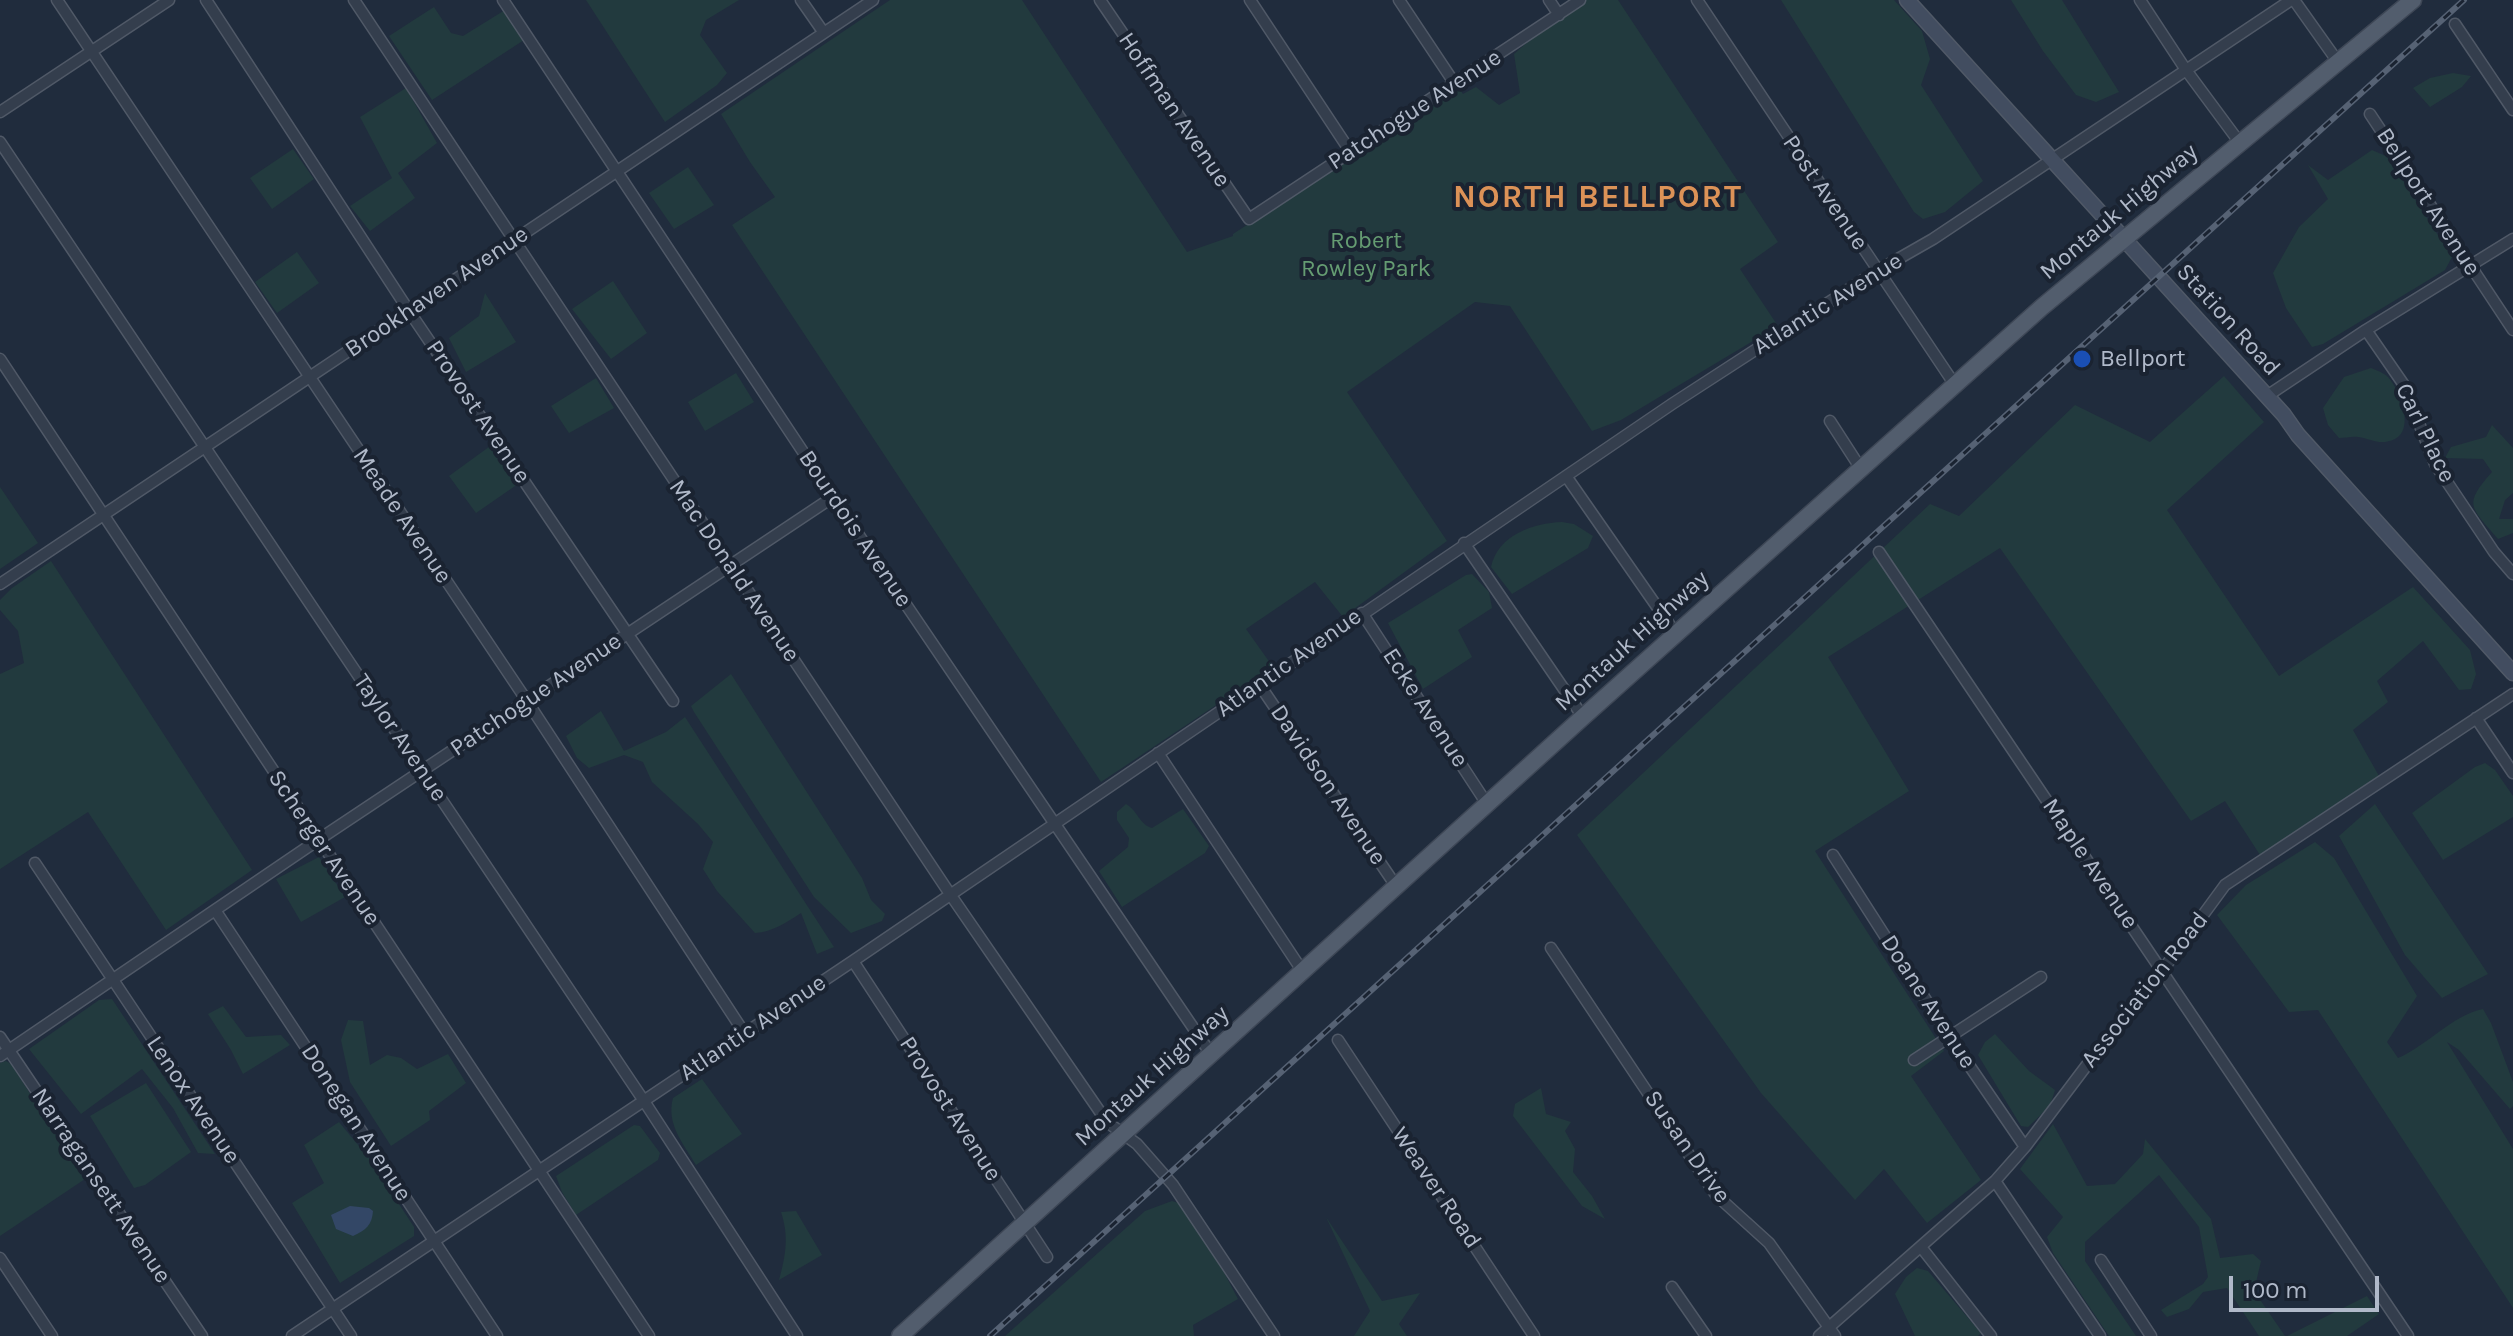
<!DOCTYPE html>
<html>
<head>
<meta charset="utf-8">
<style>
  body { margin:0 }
  #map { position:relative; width:2513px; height:1336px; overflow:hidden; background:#202c3d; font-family:Karla,sans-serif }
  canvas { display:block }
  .scale { position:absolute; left:2229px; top:1276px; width:150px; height:36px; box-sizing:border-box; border:4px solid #b0b9c9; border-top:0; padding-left:10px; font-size:24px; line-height:28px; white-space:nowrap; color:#b0b9c9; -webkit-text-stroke:6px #1a2331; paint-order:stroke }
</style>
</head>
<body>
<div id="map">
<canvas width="2513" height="1336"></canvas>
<div class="scale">100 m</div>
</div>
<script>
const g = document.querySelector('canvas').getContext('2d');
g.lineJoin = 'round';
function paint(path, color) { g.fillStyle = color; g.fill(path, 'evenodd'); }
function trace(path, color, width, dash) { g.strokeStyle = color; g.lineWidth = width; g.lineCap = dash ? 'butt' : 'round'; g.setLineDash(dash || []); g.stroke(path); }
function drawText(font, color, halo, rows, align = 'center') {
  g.font = font + ' Karla,sans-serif'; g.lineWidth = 8; g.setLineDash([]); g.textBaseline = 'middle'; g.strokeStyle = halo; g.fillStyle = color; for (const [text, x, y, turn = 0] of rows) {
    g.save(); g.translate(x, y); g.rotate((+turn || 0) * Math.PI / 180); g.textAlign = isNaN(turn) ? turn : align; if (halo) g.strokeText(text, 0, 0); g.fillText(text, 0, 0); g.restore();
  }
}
const green = new Path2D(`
  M 586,0 L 739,0 L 706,20 L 700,35 L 727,73 L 717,85 L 665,122 Z
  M 890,0 L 1022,0 L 1187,252 L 1233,236 L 1233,234 L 1458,87 L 1463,94 L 1476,87 L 1499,105 L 1520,93 L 1514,54 L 1575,0 L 1618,0 L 1778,242 L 1740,269 L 1778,326 L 1621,420 L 1592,431 L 1510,306 L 1475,302 L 1347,392 L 1447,541 L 1343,617 L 1315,582 L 1246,629 L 1273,667 L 1101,782 L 732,225 L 775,197 L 750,162 L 721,114 Z
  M 1781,0 L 1894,0 L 1922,31 L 1930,59 L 1921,85 L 1983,181 L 1945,212 L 1923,219 L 1914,212 Z
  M 2011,0 L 2062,0 L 2119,92 L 2096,102 L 2076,95 L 2043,51 Z
  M 434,7 L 451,33 L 463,36 L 505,10 L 524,40 L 432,100 L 389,36 Z
  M 2453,73 L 2471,76 L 2462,87 L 2430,107 L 2413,88 L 2430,78 Z
  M 406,88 L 437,143 L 398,173 L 415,198 L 370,231 L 350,206 L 392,178 L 360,117 Z
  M 293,149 L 314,179 L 272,209 L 250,178 Z
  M 2372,150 L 2388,157 L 2452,257 L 2445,270 L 2323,344 L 2312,347 L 2286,308 L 2273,273 L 2299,227 L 2328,199 L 2308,165 L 2328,180 Z
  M 688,167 L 714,205 L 674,229 L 649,193 Z
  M 297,252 L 319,283 L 277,313 L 255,282 Z
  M 613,281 L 647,333 L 611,359 L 572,309 Z
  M 485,293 L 516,342 L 466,372 L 449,338 L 479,316 Z
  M 2371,368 C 2376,370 2384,373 2388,377 C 2400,390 2415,429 2395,439 C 2380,446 2372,439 2358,437 C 2352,436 2345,438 2339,438 L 2328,425 L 2323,408 L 2344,377 Z
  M 736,373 L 754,402 L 705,431 L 688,402 Z
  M 2224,376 L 2264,422 L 2167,510 L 2279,676 L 2413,587 L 2470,650 L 2476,674 L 2471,689 L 2459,690 L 2423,641 L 2377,681 L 2388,702 L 2353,730 L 2379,776 L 2260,855 L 2225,801 L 2191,821 L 2000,548 L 1828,657 L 1909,791 L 1815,851 L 1944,1051 L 1911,1076 L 1981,1180 L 1927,1223 L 1884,1169 L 1855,1200 L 1761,1093 L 1577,835 L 1930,504 L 1959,516 L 2075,405 L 2150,442 Z
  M 596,378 L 614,408 L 569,433 L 551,406 Z
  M 2492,425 L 2513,448 L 2513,493 L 2505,500 L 2499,519 L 2513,519 L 2513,533 L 2498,539 C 2470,506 2463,505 2492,472 L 2483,459 L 2445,458 L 2451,447 L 2486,437 Z
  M 493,444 L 518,484 L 476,513 L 449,476 Z
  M 0,487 L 38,543 L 0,569 Z
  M 1562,522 L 1574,524 L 1593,536 L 1588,548 L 1512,594 L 1491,567 C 1498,535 1533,523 1562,522 Z
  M 51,561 L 252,870 L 166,930 L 88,812 L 0,869 L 0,674 L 24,663 L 18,631 L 0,610 L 0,600 L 12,588 Z
  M 1472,574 L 1489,592 L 1492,608 L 1458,630 L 1472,657 L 1423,689 L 1388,623 L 1466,575 Z
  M 731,674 L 862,878 L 871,900 L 885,914 L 882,921 L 851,933 L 814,897 L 694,712 L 691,706 Z
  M 601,711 L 624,751 L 666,732 L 685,717 L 834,947 L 817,954 L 801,913 C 787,922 773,932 755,933 L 717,891 L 703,869 L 713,842 L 698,824 L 652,782 L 643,762 L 624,755 L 589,768 L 577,758 L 566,736 Z
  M 2485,763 L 2495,770 L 2513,796 L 2513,817 L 2443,860 L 2412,813 L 2475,767 Z
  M 1126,804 C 1137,810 1140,825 1152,828 L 1183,809 L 1209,846 L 1205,853 L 1122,907 L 1099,871 L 1128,847 L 1129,838 L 1117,820 L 1117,812 Z
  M 2375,804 L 2488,974 L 2442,998 L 2405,955 L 2339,836 Z
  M 2315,842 L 2334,858 L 2417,996 L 2387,1042 L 2398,1058 C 2428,1045 2451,1016 2483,1009 L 2491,1023 L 2513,1082 L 2513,1106 L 2510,1109 L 2459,1050 L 2447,1042 L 2513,1149 L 2513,1308 L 2318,1010 L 2289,1012 L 2217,915 L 2246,885 Z
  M 319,857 L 345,897 L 301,922 L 276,879 Z
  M 112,999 L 215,1154 L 198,1153 L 173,1108 L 142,1069 L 81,1114 L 29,1049 L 99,1000 Z
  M 223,1006 L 246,1037 L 281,1035 L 290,1045 L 243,1074 L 231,1050 L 208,1014 Z
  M 348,1020 L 363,1021 L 370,1065 L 387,1055 L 401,1058 L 417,1069 L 448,1054 L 466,1083 L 429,1111 L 430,1120 L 391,1146 L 350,1082 L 341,1040 Z
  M 1995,1034 L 2029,1071 L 2055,1090 L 2050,1106 L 2028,1127 L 2021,1126 L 1978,1055 L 1985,1042 Z
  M 6,1061 L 11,1064 L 85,1179 L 0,1236 L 0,1063 Z
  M 702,1079 L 742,1134 L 696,1165 C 683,1143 666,1124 673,1098 Z
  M 146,1083 L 191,1152 L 145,1185 L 134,1188 L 90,1116 Z
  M 1541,1088 L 1546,1114 L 1571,1122 L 1565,1131 L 1575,1149 L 1573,1172 L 1592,1196 L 1605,1219 L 1582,1206 L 1513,1116 L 1515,1104 Z
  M 339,1122 L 369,1158 L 414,1227 L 414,1236 L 340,1283 L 292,1203 L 324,1183 L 304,1145 Z
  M 2053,1124 L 2087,1186 L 2115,1184 L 2143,1154 L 2145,1139 L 2211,1219 L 2220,1258 L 2253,1254 L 2261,1261 L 2254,1291 L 2285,1336 L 2259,1336 L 2227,1288 L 2203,1292 L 2189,1309 L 2167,1317 L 2161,1310 L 2203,1284 L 2208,1277 L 2199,1227 L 2159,1175 L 2085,1242 L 2085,1261 L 2136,1336 L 2109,1336 L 2053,1253 L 2047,1237 L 2063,1217 L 2020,1169 Z
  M 634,1125 L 640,1126 L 660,1153 L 658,1160 L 576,1215 L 562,1192 L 556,1176 Z
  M 1172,1201 L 1189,1206 L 1238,1299 L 1193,1325 L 1194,1336 L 1005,1336 L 1145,1211 Z
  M 796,1211 L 822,1255 L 779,1280 C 786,1255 789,1236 781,1212 Z
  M 1326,1217 L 1382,1301 L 1420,1293 L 1399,1324 L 1407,1336 L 1354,1336 L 1370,1311 Z
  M 1917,1268 L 1928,1271 L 1981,1333 L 1978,1336 L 1915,1336 L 1895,1294 L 1906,1277 Z
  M 2367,1296 L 2379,1314 L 2347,1336 L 2287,1336 Z`);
const water = new Path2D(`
  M 350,1206 L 369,1208 L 373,1211 C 372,1225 366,1230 353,1236 L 336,1229 L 331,1215 Z`);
const street = new Path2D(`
  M 57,0 L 527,701 L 745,1034
  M 206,0 L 409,311 L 673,701
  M 354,0 L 950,894 L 1107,1122 L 1137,1144 L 1173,1185 L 1274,1336
  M 503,0 L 833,497 L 1211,1054
  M 801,0 L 824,33
  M 1100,0 L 1249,219 L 1580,0
  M 1250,0 L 1350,151
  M 1399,0 L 1455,84
  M 1549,0 L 1559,15
  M 1697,0 L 1955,385
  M 2140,0 L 2186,70 L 2240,143
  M 2294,0 L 2338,62
  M 2455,24 L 2513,110
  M 0,112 L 169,0
  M 2370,114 L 2513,330
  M 0,142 L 644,1101 L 797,1336
  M 2366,330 L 2404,385 L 2435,464 L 2494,552 L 2513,574
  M 0,359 L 649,1336
  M 2267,396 L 2366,330 L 2513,239
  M 1830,421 L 1861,469
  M 1566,476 L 1676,634
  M 1464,543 L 1583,717
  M 1879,552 L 2408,1336
  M 0,584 L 873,0
  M 1362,613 L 1487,804
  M 1259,684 L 1396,886
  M 2476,718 L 2513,773
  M 1158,753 L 1303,972
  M 1833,855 L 1949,1036 L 2025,1147
  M 35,863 L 351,1336
  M 215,910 L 497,1336
  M 1551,948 L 1716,1195 L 1769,1243 L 1835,1336
  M 853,961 L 1047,1257
  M 0,1037 L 202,1336
  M 1338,1040 L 1534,1336
  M 0,1056 L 318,840 L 833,497
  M 1914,1060 L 2041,977
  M 1995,1181 L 2100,1336
  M 1921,1247 L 1991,1336
  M 0,1258 L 52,1336
  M 2101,1260 L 2151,1336
  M 1672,1287 L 1706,1336
  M 292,1336 L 853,961 L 1672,404 L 1877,271 L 1933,239 L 2291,0
  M 1819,1336 L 1995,1181 L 2025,1147 L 2102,1045 L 2162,971 L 2225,885 L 2513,694`);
const secondary = new Path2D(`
  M 1907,0 L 2284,415 L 2298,435 L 2513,673`);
const primary = new Path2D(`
  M 900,1336 L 1583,717 L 2042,307 L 2413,0`);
const rail = new Path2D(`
  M 990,1336 L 2464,0`);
const markers = [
  [2082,359,10,"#1a4fb4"]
];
const streetNames = [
  ["Hoffman Avenue",1174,110,56],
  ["Patchogue Avenue",1415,110,-33],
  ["Post Avenue",1825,193,56],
  ["Bellport Avenue",2428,202,57],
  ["Montauk Highway",2119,212,-40],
  ["Brookhaven Avenue",437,292,-34],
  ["Atlantic Avenue",1828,304,-32],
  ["Station Road",2228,320,48],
  ["Provost Avenue",478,412,56],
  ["Carl Place",2425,433,64],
  ["Meade Avenue",402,516,56],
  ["Bourdois Avenue",855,529,56],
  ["Mac Donald Avenue",734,571,56],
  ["Montauk Highway",1632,641,-42],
  ["Atlantic Avenue",1289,663,-35],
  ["Patchogue Avenue",536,695,-34],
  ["Ecke Avenue",1425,708,57],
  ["Taylor Avenue",400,738,56],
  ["Davidson Avenue",1328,785,56],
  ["Scherger Avenue",324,848,56],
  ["Maple Avenue",2090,864,56],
  ["Association Road",2145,990,-52],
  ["Doane Avenue",1928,1002,57],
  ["Atlantic Avenue",753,1028,-34],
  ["Montauk Highway",1152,1076,-42],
  ["Lenox Avenue",193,1100,56],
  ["Provost Avenue",950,1109,57],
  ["Donegan Avenue",356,1123,57],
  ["Susan Drive",1687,1147,55],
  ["Narragansett Avenue",101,1186,56],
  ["Weaver Road",1436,1188,56]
];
const parkNames = [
  ["Robert",1366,241],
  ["Rowley Park",1366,269]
];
const poiNames = [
  ["Bellport",2100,359]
];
const districtNames = [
  ["NORTH BELLPORT",1598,198]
];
paint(green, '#223a3e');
paint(water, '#334766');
trace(street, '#505967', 13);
trace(secondary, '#505967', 17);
trace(primary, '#3e4756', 19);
trace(street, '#343e4d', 10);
trace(secondary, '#424d60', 14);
trace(primary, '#525d6d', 16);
trace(rail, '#566274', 6);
trace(rail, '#1a2331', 3, [9]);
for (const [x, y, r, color] of markers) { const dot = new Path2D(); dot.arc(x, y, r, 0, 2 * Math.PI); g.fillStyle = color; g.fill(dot); trace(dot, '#1a2331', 3); }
drawText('24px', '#b0b9c9', '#1a2331', streetNames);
drawText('24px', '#659c72', '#1a2331', parkNames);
drawText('24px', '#b0b9c9', '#1a2331', poiNames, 'left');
g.letterSpacing = '2px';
drawText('bold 32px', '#dc9257', '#1a2331', districtNames);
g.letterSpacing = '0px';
</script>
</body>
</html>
